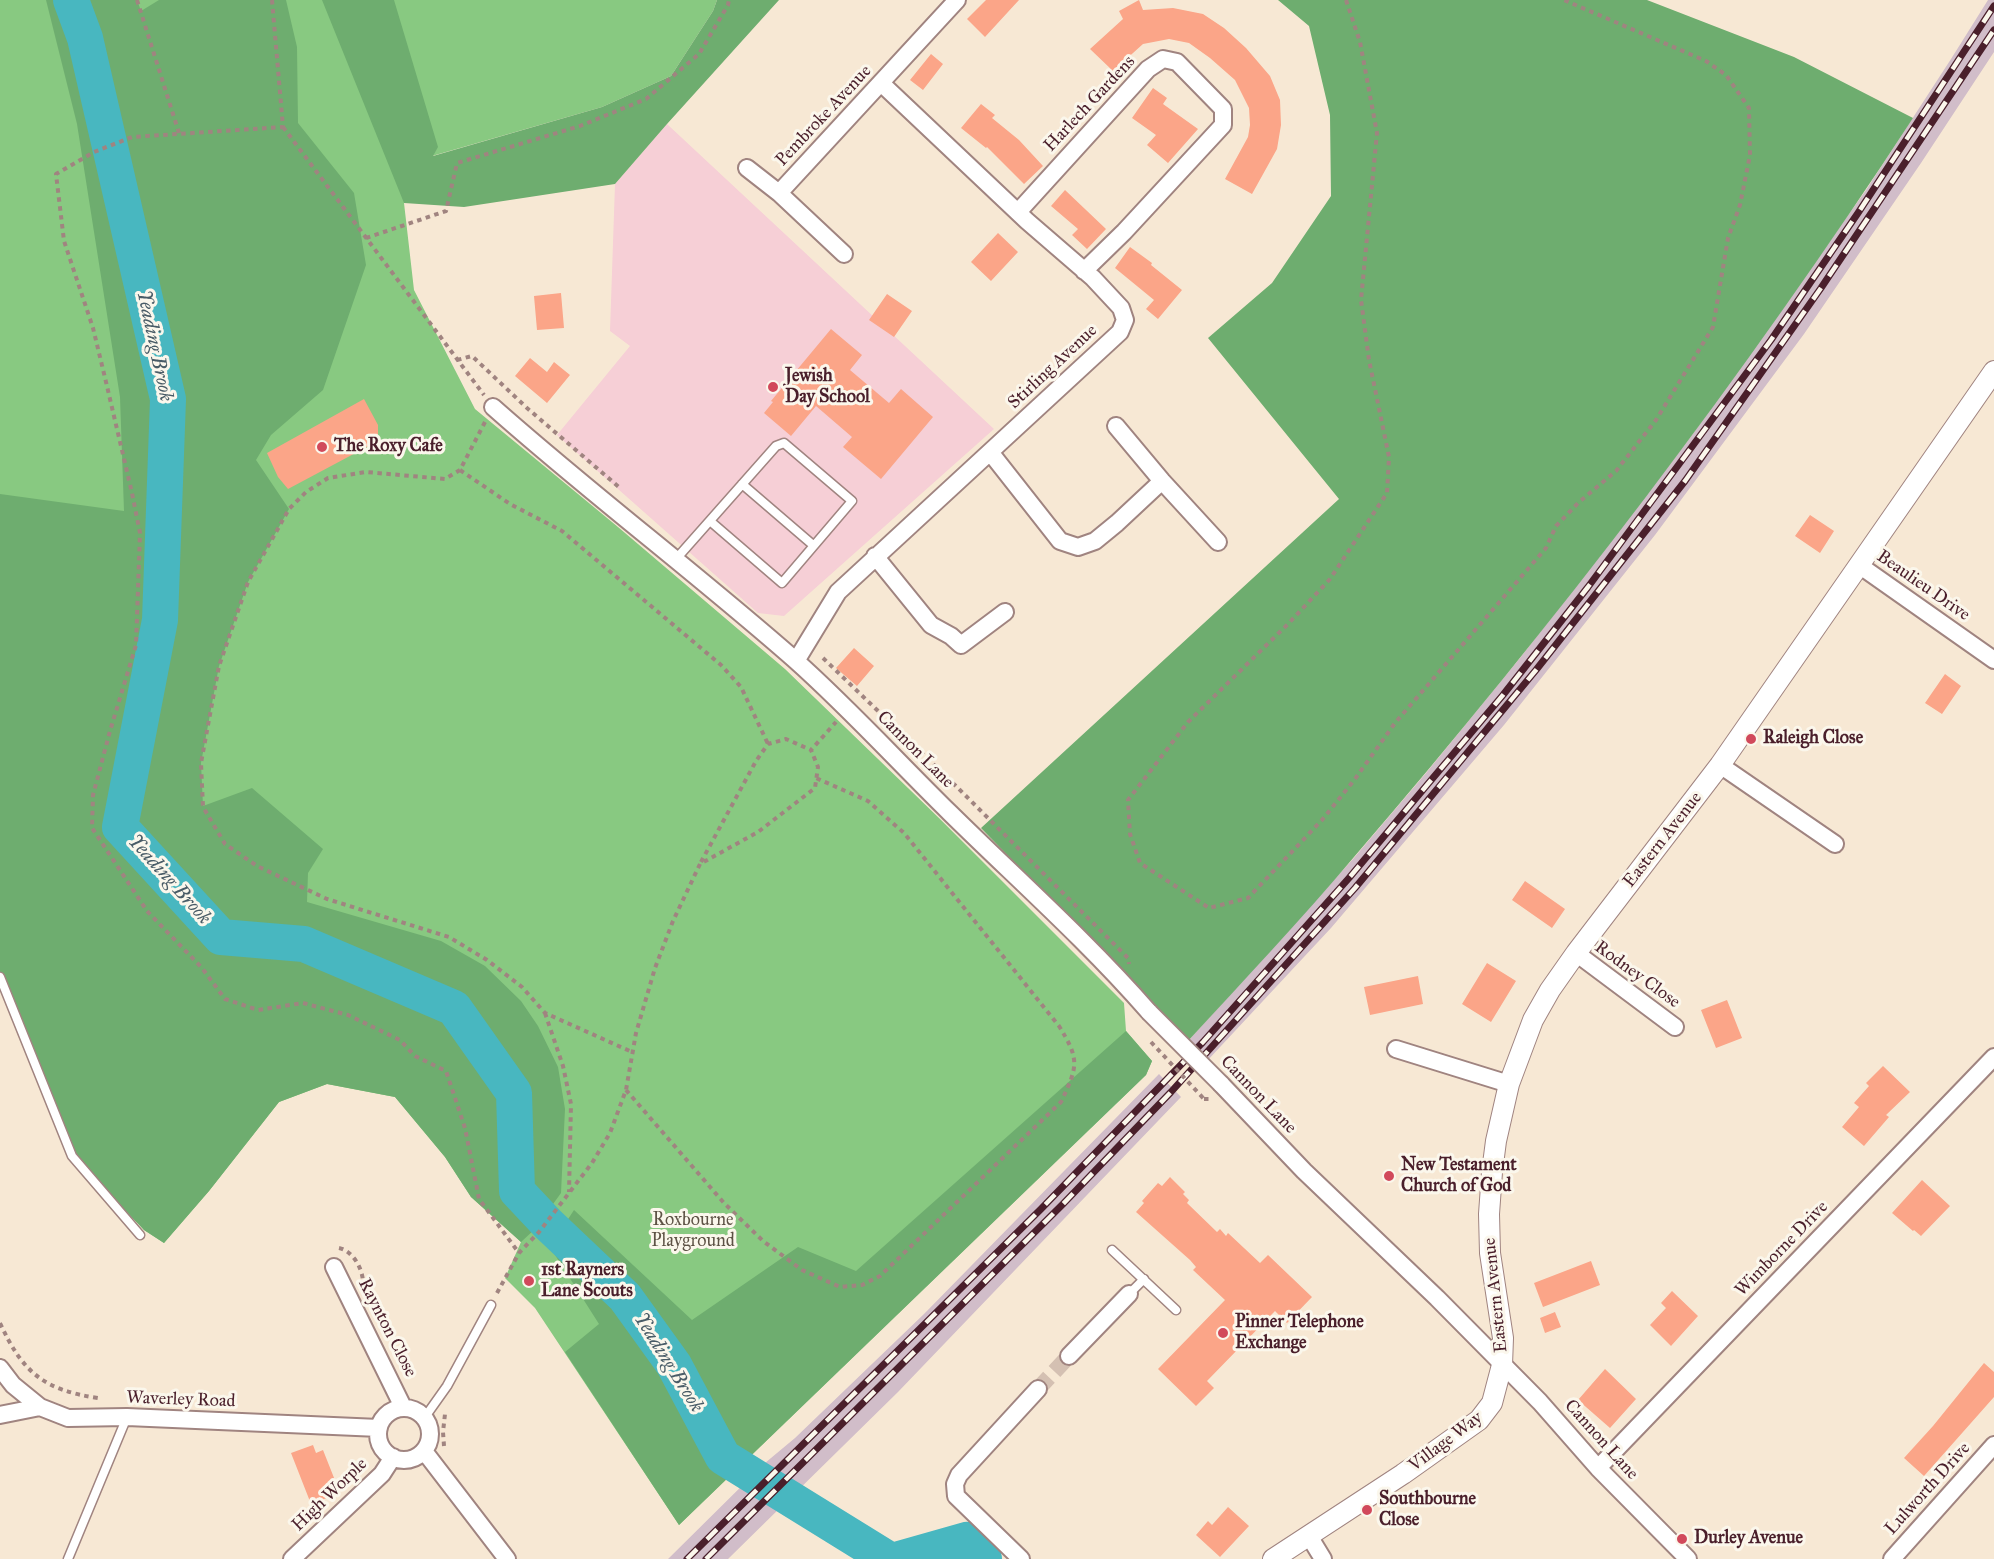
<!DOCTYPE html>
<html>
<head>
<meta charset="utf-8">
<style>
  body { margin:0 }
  canvas { display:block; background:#f7e8d4 }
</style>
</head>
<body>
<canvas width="1994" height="1559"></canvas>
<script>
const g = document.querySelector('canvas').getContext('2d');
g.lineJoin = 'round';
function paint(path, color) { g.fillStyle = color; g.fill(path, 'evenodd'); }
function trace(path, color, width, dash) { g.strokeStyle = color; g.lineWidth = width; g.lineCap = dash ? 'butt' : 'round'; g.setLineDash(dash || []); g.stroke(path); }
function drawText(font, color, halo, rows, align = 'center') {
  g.font = font + ' "IM FELL Great Primer",serif'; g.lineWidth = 6; g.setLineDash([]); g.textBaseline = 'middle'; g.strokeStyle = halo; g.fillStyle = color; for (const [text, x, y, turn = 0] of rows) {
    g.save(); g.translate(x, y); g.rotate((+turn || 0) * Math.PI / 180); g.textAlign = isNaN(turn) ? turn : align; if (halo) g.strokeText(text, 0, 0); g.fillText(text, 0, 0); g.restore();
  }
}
const built = new Path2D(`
  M 667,124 L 994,429 L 784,616 L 758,613 L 557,435 L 630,346 L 610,331 L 615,184 Z`);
const industrial = new Path2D(`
  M 1988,0 L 1994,0 L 1994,52 L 1921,163 L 1804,334 L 1655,535 L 1504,725 L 1331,928 L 1207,1061 L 1188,1041 L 1353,859 L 1426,773 L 1520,658 L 1602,553 L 1692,435 L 1866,190 L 1951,59 Z
  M 1159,1074 L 1181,1097 L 898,1392 L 728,1559 L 668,1559 L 765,1463 L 795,1438 L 924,1314 Z`);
const green = new Path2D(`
  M 0,0 L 717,0 L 713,11 L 671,76 L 602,107 L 432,156 L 404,203 L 414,290 L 475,409 L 618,527 L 785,669 L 939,818 L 1124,1003 L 1126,1031 L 1152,1061 L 1146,1075 L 679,1525 L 535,1308 L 505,1278 L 521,1242 L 471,1197 L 445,1157 L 395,1097 L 327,1084 L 279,1102 L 209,1191 L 164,1243 L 144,1230 L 78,1153 L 0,965 Z`);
const forest = new Path2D(`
  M 46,0 L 137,0 L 141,11 L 159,0 L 286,0 L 297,47 L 298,123 L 354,193 L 366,265 L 323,390 L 271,435 L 256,460 L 289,509 L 248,582 L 219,666 L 201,763 L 203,806 L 252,788 L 323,849 L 308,873 L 307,902 L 441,941 L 485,966 L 521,1001 L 538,1026 L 558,1067 L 565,1109 L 561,1193 L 535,1229 L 521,1242 L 471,1197 L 445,1157 L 395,1097 L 327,1084 L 279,1102 L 209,1191 L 164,1243 L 144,1230 L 72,1156 L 27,1043 L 0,989 L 0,494 L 124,511 L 120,397 L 77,124 Z
  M 322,0 L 394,0 L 438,147 L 433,156 L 602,107 L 671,76 L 713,11 L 717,0 L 779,0 L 667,124 L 615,184 L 464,207 L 404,203 Z
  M 1278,0 L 1647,0 L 1794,57 L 1913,118 C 1744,377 1556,623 1354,857 C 1301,920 1244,980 1188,1041 L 981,828 L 1339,499 L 1208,338 L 1272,283 L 1331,196 L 1330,115 L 1309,26 Z
  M 1126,1031 L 1152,1061 L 1146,1075 L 679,1525 L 565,1352 L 599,1324 L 550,1247 L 574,1210 L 692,1320 L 798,1247 L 856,1271 Z`);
const river = new Path2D(`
  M 71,0 L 85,38 L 168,399 L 160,620 L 120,827 L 221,937 L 304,944 L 454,1008 L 514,1093 L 517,1191 L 548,1224 L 625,1297 L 674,1365 L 723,1457 L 888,1559
  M 899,1559 L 966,1540 L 984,1559`);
const building = new Path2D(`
  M 986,0 L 1019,0 L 985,37 L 967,19 Z
  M 1139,0 L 1143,10 L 1173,8 L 1203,14 L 1224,28 L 1246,48 L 1270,76 L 1280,100 L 1281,125 L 1277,149 L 1252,194 L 1225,179 L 1248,137 L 1250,125 L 1249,108 L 1235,80 L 1210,58 L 1189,43 L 1169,39 L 1143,44 L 1113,71 L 1090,49 L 1123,19 L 1119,11 Z
  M 931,54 L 943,64 L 923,90 L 910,80 Z
  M 1153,88 L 1167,98 L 1163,104 L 1198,129 L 1168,163 L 1147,145 L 1156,135 L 1132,118 Z
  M 981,104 L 995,115 L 992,118 L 1019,140 L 1043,166 L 1024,184 L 987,147 L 986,148 L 961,128 Z
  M 1065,190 L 1106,229 L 1087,249 L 1072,235 L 1078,229 L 1051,206 Z
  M 998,233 L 1018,252 L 991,281 L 971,262 Z
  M 1130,247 L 1152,263 L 1151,265 L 1182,290 L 1158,319 L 1146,309 L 1154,300 L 1115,268 Z
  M 561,293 L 564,328 L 537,330 L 534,296 Z
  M 887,294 L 912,311 L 894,337 L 869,320 Z
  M 831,329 L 862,355 L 850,370 L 889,403 L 901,389 L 933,417 L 881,479 L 843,447 L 852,437 L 816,406 L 791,436 L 764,413 L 773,402 L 771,401 Z
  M 530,358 L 547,372 L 554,362 L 570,375 L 547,403 L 515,376 Z
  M 364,399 L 378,425 L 378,441 L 288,489 L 278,477 L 267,453 Z
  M 1810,515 L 1834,531 L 1820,553 L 1795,536 Z
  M 854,648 L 874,666 L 857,686 L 836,668 Z
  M 1945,674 L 1961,686 L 1942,714 L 1925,703 Z
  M 1525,881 L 1565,909 L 1552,928 L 1512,900 Z
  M 1487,963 L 1516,981 L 1491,1022 L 1462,1004 Z
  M 1418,976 L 1423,1004 L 1370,1015 L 1364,987 Z
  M 1727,1000 L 1742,1038 L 1716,1048 L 1701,1010 Z
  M 1883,1066 L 1910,1092 L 1886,1115 L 1889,1117 L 1864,1146 L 1842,1127 L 1859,1107 L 1854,1103 L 1869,1086 L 1866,1083 Z
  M 1170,1177 L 1185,1192 L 1183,1194 L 1189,1200 L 1187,1203 L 1217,1232 L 1220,1229 L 1226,1236 L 1228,1233 L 1260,1263 L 1268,1255 L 1312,1297 L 1287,1323 L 1275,1311 L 1207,1381 L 1214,1388 L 1196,1406 L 1158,1369 L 1225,1300 L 1193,1270 L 1196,1267 L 1190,1260 L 1136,1212 L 1144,1203 L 1142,1201 L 1158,1183 L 1162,1186 Z
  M 1922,1180 L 1950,1206 L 1921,1236 L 1914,1230 L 1913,1231 L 1892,1213 Z
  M 1591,1261 L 1600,1285 L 1543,1307 L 1534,1283 Z
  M 1672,1291 L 1698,1316 L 1671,1346 L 1650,1325 L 1666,1308 L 1661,1303 Z
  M 1555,1312 L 1561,1327 L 1545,1333 L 1540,1318 Z
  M 1984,1363 L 1994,1372 L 1994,1397 L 1924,1476 L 1904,1458 L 1933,1426 Z
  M 1605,1369 L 1636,1399 L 1610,1428 L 1578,1400 Z
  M 313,1445 L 316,1453 L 323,1450 L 340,1493 L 311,1504 L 291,1453 Z
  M 1228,1507 L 1249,1526 L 1220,1557 L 1196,1535 L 1208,1521 L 1212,1525 Z`);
const minorTunnel = new Path2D(`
  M 1038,1389 L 1069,1356`);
const path = new Path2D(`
  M 137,0 L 179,133
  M 272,0 L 283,127 L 132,137 L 94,152 L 56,174 L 64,241 L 93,328 L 106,382 L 132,493 L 140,533 L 136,645 L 110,731 L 93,795 L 92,828 L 147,911 L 202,968 L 225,999 L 258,1010 L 303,1003 L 348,1015 L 400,1040 L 415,1056 L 446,1071 L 465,1128 L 479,1199 L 519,1253
  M 1346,0 L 1360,42 L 1377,133 L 1361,300 L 1369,360 L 1389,457 L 1387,493 L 1330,579 L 1289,623 L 1188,722 L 1128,800 L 1130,834 L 1140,863 L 1209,908 L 1248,898 L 1322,820 L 1355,779 L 1395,723 L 1546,548 L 1556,526 L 1578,503 L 1616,471 L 1656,420 L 1713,327 L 1728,238 L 1740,205 L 1750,155 L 1749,108 L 1726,75 L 1706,61 L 1564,0
  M 283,127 L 484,395
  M 366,238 L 446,211 L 457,163 L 580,126 L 646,99 L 699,54 L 728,5 L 729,0
  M 457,360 L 472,356 L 527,408 L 620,488
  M 485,422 L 460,470 L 445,479 L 366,472 L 328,478 L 306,492 L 289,509 L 248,582 L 219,666 L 201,763 L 203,807 L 225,844 L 257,866 L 327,899 L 449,937 L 487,960 L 522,987 L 545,1013 L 632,1052
  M 460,470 L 510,504 L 562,531 L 721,665 L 741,687 L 768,744
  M 823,658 L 957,787 L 1128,958 L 1129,964
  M 701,862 L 756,761 L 768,744 L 786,739 L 811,750
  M 545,1013 L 563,1066 L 571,1104 L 569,1192
  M 626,1090 L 724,1203 L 763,1241 L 802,1270 L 840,1287 L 862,1285 L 880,1276 L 1061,1102 C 1078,1066 1080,1060 1059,1026 L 904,833 L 868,801 L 816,778
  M 1204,1099 L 1212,1099
  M 339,1248 C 353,1251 363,1269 363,1283
  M 497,1293 L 519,1253 L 539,1232 L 569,1193 L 592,1163 L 610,1133 L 626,1090 L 636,1033 L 655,968 L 673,921 L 700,864 L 758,832 L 815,788 L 818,767 L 811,750 L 836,722
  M 0,1323 C 23,1373 44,1390 98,1398
  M 444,1446 L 443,1432 L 445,1414`);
const service = new Path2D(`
  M 742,484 L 813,545
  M 676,559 L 776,446 L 784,443 L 852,501 L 782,583 L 710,521
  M 0,977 L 72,1156 L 140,1235
  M 1112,1250 L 1176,1310
  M 1129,1294 L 1144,1279
  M 425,1417 L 447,1386 L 491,1305
  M 68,1559 L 127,1417`);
const minor = new Path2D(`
  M 747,168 L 779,193
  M 1018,212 L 1148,69 L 1163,59 L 1177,62 L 1223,109 L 1223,125 L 1124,232 L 1084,271
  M 844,254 L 779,193 L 957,0
  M 493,407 C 591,494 696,573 795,660 C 849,708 898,762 950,813 C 1017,879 1087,941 1149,1012
  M 1116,426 L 1162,481 L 1218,542
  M 990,452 L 1060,541 L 1078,547 L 1095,541 L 1117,523 L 1162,481
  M 875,556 L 931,625 L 951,636 L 961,645 L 1005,612
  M 1859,565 L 1994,660
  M 796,661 L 838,592 L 1120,332 L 1125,320 L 1121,308 L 1093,278 L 1027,221 L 881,83
  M 1720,765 L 1835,844
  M 1576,953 L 1675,1027
  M 1396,1049 L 1509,1084
  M 1221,1084 L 1304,1171 L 1437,1298 L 1540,1402 L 1598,1468 L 1688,1559
  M 334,1267 L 403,1407
  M 1069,1356 L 1129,1294
  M 0,1368 L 13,1385 L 40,1407 L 68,1418 L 127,1417 L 379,1428
  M378 1434a26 26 0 1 1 52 0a26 26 0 1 1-52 0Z
  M 0,1415 L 40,1407
  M 424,1451 L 507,1559
  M 1598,1468 L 1994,1057
  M 1309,1536 L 1323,1559
  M 292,1559 L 382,1474 L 393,1457
  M 1021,1559 L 956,1496 L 955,1484 L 959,1475 L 1038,1389
  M 1892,1559 L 1994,1445`);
const tertiary = new Path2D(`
  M 1273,1559 L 1403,1474 L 1479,1420 L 1492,1403 L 1502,1365 L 1503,1338 L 1490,1253 L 1489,1214 L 1492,1172 L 1496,1141 L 1509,1084 L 1533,1020 L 1550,990 L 1576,953 L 1720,765 L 1994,371`);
const rail = new Path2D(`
  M 687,1559 L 1041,1209 L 1203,1042 L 1349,878 L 1427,785 L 1503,695 L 1588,587 L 1771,340 L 1858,213 L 1994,6
  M 706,1559 L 1063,1204 L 1171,1092 L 1355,888 L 1536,670 L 1685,481 L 1821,288 L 1994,30`);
const pathBridge = new Path2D(`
  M 1151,1042 L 1204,1099`);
const minorBridge = new Path2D(`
  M 1149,1012 L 1221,1084`);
const markers = [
  [773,387,6,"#d1495b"],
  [322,447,6,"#d1495b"],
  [1751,739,6,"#d1495b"],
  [1389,1176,6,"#d1495b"],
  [529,1281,6,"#d1495b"],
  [1223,1333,6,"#d1495b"],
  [1367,1510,6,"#d1495b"],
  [1682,1539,6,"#d1495b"]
];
const streetNames = [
  ["Harlech Gardens",1090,104,-47],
  ["Pembroke Avenue",824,116,-47],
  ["Stirling Avenue",1053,367,-43],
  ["Beaulieu Drive",1923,586,35],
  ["Cannon Lane",915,750,45],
  ["Eastern Avenue",1663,840,-52],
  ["Rodney Close",1637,975,36],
  ["Cannon Lane",1258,1095,46],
  ["Wimborne Drive",1782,1249,-46],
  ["Eastern Avenue",1496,1295,-96],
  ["Raynton Close",387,1328,63],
  ["Waverley Road",181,1400,2],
  ["Cannon Lane",1601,1440,48],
  ["Village Way",1446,1442,-37],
  ["Lulworth Drive",1928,1489,-48],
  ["High Worple",330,1495,-44]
];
const poiNames = [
  ["Jewish",785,377],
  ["Day School",785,398],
  ["The Roxy Cafe",334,447],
  ["Raleigh Close",1763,739],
  ["New Testament",1401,1166],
  ["Church of God",1401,1187],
  ["1st Rayners",541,1271],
  ["Lane Scouts",541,1292],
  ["Pinner Telephone",1235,1323],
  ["Exchange",1235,1344],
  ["Southbourne",1379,1500],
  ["Close",1379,1521],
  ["Durley Avenue",1694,1539]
];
const parkNames = [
  ["Roxbourne",693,1221],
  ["Playground",693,1242]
];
const waterNames = [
  ["Yeading Brook",154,346,78],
  ["Yeading Brook",169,880,48],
  ["Yeading Brook",668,1363,58]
];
paint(built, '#f6cfd6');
paint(industrial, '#d1bdc9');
paint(green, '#88c981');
paint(forest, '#6ead6f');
trace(river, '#48b7c0', 36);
paint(building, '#fba588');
trace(minorTunnel, '#d4c0b2', 16, [16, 8]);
trace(service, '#a08480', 11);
trace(minor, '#a08480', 20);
trace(tertiary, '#a08480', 22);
trace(path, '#a08480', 4, [4.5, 4.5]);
trace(service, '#fff', 8);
trace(minor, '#fff', 16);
trace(tertiary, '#fff', 20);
trace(rail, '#4a1f2b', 7);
trace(rail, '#fbf7ec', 4.5, [14]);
trace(minorBridge, '#a08480', 20, []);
trace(pathBridge, '#a08480', 4, [4.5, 4.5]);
trace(minorBridge, '#fff', 16);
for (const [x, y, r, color] of markers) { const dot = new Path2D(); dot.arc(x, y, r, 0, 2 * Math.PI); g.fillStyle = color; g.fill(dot); trace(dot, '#fbf7ec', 2); }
drawText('18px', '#4a1f2b', '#fbf7ec', streetNames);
drawText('bold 18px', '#4a1f2b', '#fbf7ec', poiNames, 'left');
drawText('18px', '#5d5245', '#fbf7ec', parkNames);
drawText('italic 20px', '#495c67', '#fbf7ec', waterNames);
</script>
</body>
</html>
